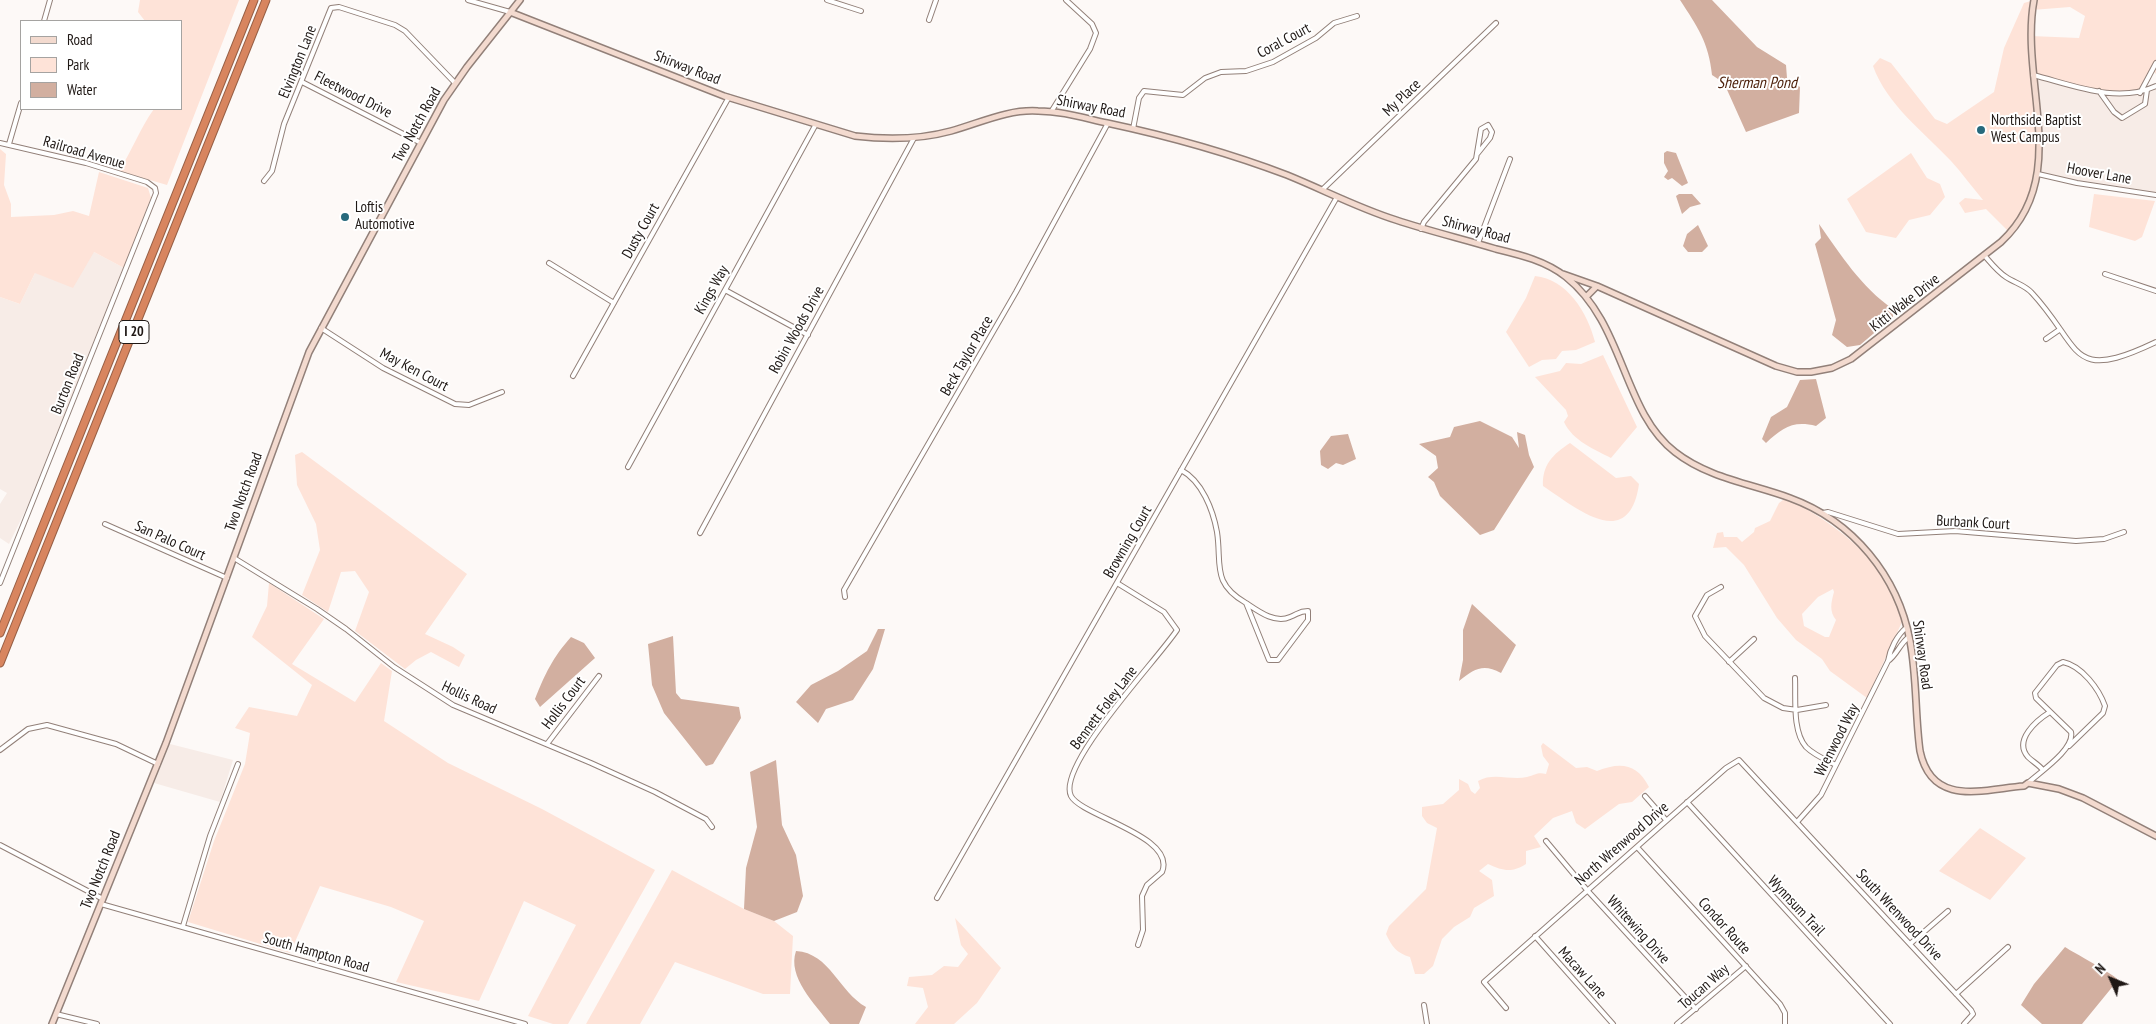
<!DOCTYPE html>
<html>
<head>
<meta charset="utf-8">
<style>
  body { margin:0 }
  #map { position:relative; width:2156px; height:1024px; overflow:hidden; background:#fdf9f7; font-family:"PT Sans Narrow",sans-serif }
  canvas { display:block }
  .legend { position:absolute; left:20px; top:20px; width:162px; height:90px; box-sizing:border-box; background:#fff; border:1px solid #a5a3a1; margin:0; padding:6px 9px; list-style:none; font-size:15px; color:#1f1815 }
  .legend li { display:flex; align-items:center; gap:10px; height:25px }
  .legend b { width:25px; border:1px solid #a5a3a1 }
  .north { position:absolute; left:2086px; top:954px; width:50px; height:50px; -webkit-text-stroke:4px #fff; paint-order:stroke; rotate:314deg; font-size:14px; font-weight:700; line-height:20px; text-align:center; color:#1f1815 }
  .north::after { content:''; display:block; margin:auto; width:18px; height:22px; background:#1f1815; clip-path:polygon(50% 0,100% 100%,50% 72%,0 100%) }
</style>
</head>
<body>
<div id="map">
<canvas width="2156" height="1024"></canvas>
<ul class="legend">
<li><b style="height:6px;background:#f3dacf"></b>Road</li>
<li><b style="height:14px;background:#fee3d8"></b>Park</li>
<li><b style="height:14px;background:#d2afa0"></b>Water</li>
</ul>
<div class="north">N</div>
</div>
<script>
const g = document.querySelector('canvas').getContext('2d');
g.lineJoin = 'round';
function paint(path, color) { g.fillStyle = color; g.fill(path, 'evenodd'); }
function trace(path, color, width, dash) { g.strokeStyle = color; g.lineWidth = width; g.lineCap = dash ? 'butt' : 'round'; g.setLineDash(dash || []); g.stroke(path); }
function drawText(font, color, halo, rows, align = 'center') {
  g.font = font + ' "PT Sans Narrow",sans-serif'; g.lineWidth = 4; g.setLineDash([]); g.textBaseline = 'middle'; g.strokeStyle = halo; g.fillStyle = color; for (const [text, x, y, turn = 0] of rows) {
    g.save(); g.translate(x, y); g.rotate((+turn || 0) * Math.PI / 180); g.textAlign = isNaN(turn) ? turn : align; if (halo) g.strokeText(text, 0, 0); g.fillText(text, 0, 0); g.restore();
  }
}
const built = new Path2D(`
  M 2033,75 L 2128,95 L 2156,86 L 2156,194 L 2038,174 Z
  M 94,252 L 124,268 L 31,499 L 9,544 L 0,538 L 0,504 L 7,493 L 0,489 L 0,297 L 20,304 L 35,273 Z
  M 170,744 L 233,760 L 220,802 L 154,783 Z`);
const green = new Path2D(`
  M 140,0 L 239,0 L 167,185 L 119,171 C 132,151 140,128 154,109 L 181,109 L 181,21 L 145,21 L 138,12 Z
  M 2034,0 L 2156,0 L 2156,74 L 2153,71 L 2140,93 L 2120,95 L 2034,76 L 2039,140 L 2035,188 L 2010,233 L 1986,209 L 1965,213 L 1959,203 L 1965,198 L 1983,200 C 1972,187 1962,173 1951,161 C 1923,131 1887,105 1873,66 L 1880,58 L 1891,63 L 1935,119 L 1947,124 L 1994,92 L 2004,48 L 2024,3 ZM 2070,7 L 2085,16 L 2079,38 L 2031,36 L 2032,10 Z
  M 0,149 L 6,154 L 4,185 L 11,204 L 11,217 L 54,215 L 73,211 L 89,216 L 99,172 L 148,188 L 151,198 L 124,268 L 94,252 L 73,288 L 35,273 L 20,304 L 0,297 Z
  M 1911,153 L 1927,178 L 1940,184 L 1945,197 L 1930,215 L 1909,220 L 1896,238 L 1866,232 L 1847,199 Z
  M 2094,194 L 2155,201 L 2142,237 L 2135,241 L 2089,227 Z
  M 1535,276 C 1567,279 1588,313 1595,342 L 1576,350 L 1562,351 L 1556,359 L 1542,360 L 1529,367 L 1506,332 L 1526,298 Z
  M 1603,355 L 1637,427 L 1611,458 C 1594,449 1573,441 1564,422 L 1568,416 L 1566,410 L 1535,377 L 1560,371 L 1566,363 L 1581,364 Z
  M 1570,443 L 1616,478 L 1631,476 L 1639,484 C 1629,554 1575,507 1543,486 C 1542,465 1553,454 1570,443 Z
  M 302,452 L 467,574 L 425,634 L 453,647 L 465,655 L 459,667 L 431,652 L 416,660 L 405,669 L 355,631 L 369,592 L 355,571 L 341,572 L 328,612 L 302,595 L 320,550 L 316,524 L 297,485 L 295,455 Z
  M 1787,497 C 1843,531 1883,556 1902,622 L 1867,698 L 1830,671 L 1822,659 L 1796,640 L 1777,618 L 1744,565 L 1726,547 L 1713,548 L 1717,533 L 1723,532 L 1724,537 L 1737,537 L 1742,542 L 1754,532 L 1755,528 L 1770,521 L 1779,503 ZM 1833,589 L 1834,592 C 1831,603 1829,611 1836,620 L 1829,637 L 1825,637 L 1804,626 L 1802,614 L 1818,597 Z
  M 269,583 L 324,619 L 292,664 L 355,702 L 381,663 L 392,671 L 384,721 L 448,763 L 542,809 L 655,870 L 568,1024 L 553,1024 L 528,1016 L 576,925 L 524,901 L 479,1001 L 396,982 L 424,921 L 391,907 L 320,886 L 290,953 L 188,922 L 214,841 L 245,764 L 250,733 L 235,728 L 249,707 L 297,716 L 312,685 L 252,637 L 267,606 Z
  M 1543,743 L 1576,768 L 1587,767 L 1597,771 C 1620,762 1637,763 1649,787 L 1632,802 L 1619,804 L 1585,829 L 1576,823 L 1572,811 L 1553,818 L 1534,836 L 1541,847 L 1526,851 L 1526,864 C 1512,873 1503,871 1488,864 L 1479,871 L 1492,880 L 1494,896 L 1474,908 L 1470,917 L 1454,927 L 1442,939 L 1433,966 L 1424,974 L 1415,974 L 1410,957 C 1397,953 1392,947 1386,934 L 1389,926 L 1426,889 L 1437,828 L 1427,823 L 1422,816 L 1422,807 L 1443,804 L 1459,790 L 1459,779 L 1468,784 L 1471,791 L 1475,794 L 1480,788 L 1478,781 C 1494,772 1511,781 1527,777 C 1536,775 1537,772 1546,774 L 1549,764 L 1543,756 L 1541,746 Z
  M 1980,828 L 2026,858 L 1990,900 L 1939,871 Z
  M 672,870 L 744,909 L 774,921 L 793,936 L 790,994 L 763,994 L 675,962 L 640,1024 L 586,1024 Z
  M 955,918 L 1001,968 L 977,1003 L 954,1024 L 915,1024 L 928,1007 L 923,988 L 907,986 L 909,977 L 932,975 L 944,966 L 958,967 L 968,954 L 961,945 Z`);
const water = new Path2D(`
  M 1680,0 L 1712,0 L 1757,47 L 1786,65 L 1787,78 L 1800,87 L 1799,113 L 1746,132 L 1724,83 L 1712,75 C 1709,43 1697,26 1680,0 Z
  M 1667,151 L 1676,153 L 1688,183 L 1682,186 L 1672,178 L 1668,180 L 1664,177 L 1668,171 L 1664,163 L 1664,153 Z
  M 1679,194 L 1692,194 L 1701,204 L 1690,207 L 1682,214 L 1676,196 Z
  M 1819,224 C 1841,255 1861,287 1893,309 L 1893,317 L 1860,345 L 1847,347 L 1832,335 L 1836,320 L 1815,244 L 1821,238 Z
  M 1698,225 L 1708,246 L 1702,252 L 1688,252 L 1683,246 L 1687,234 Z
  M 1816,379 L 1826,418 L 1816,426 C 1793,420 1782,428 1766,443 L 1762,439 L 1771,417 L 1787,407 L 1800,380 Z
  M 1480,421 L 1512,437 L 1519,448 L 1517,432 L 1525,435 L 1529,455 L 1534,467 L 1494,530 L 1480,535 L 1440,496 L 1434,482 L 1428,477 L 1438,468 L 1436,456 L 1419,444 L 1450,437 L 1454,427 Z
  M 1348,434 L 1356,459 L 1343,465 L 1336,463 L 1328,469 L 1321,465 L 1320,451 L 1331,436 Z
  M 1472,604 L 1516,645 L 1501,673 C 1483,663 1474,669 1459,681 L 1463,660 L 1463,630 Z
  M 878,629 L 885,629 L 873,669 L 853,700 L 826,709 L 818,723 L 796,702 L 811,685 L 838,671 L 867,651 Z
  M 673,636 L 676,693 L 681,699 L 739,707 L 741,718 L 713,764 L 706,766 L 664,713 L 652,685 L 648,644 Z
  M 571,637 L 584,643 L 595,658 L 540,707 L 535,699 C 545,674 553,657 571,637 Z
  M 776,760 L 782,825 L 796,855 L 803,896 L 797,912 L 774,921 L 744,909 L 746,868 L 757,827 L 750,772 Z
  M 2065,947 C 2074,953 2114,974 2118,980 L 2082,1024 L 2042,1024 L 2021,1005 L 2034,984 Z
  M 796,951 C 830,953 839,992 866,1007 L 859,1024 L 830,1024 C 815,1004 787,977 796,951 Z`);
const street = new Path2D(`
  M 468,0 L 510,12
  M 827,0 L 861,11
  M 929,20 L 936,0
  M 44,21 L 50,0
  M 2033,75 C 2073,85 2117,104 2156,86
  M 302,82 L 421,143
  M 2099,91 L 2114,112 L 2122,118 L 2145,104 L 2147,90
  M 2140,93 L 2156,63
  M 1051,112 L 1090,49 L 1096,33 L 1092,24 L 1066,0
  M 1133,129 L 1139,98 L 1144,91 L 1183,95 L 1205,78 L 1221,72 L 1246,71 L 1273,62 L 1316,38 L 1334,23 L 1357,16
  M 0,143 L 86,163 L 147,182 L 155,188 L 156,193 L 0,583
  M 9,144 L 21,103
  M 2038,174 L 2077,183 L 2156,195
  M 264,181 L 272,171 L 284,124 L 331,8 L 339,7 L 395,25 L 405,31 L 455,83
  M 1322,190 L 1496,23
  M 1421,229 L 1424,222 L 1476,159 L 1481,129 L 1488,125 L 1492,132 L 1490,138 L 1478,153
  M 1478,243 L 1510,159
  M 1984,255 C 1991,263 1997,271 2006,277 C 2015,283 2025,285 2032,293 C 2083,348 2068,384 2156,342
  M 549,263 L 614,303
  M 2105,274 L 2156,291
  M 725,290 L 808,335
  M 321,328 L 383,368 L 455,404 L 469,405 L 502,392
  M 2046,339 L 2059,330
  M 573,376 L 729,97
  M 628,467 L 816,124
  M 1181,470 C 1202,481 1213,510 1217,532 C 1222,564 1211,583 1246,603
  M 1823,513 L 1828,512 L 1898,534 L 1955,531 L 2076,541 L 2104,539 L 2124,532
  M 105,524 L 227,578
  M 700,533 L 914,138
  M 234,558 L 317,609 L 346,629 L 394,667 L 453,705 L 591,763 L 655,792 L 706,819 L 712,827
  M 1117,583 L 1164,612 L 1177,630 C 1158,659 1056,766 1071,796 C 1081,816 1177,836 1162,872 L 1147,885 L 1142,896 L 1143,930 L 1138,945
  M 1721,587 L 1707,595 L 1695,616 L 1705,636 L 1764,698 L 1783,708 L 1797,710 L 1826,705
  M 845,597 L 844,590 L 1016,292 L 1108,123
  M 1246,603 C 1258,611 1275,624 1290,617 C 1298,614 1299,611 1308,611 L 1308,620 L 1278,660 L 1269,660 Z
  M 1888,661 C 1897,655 1900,643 1909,637
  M 1729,662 L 1754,639
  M 1795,678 C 1796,698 1792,731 1806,747 C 1814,755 1826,760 1836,765
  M 547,744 L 599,676
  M 0,750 L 28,729 L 47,725 L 116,744 L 158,764
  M 2043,770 C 2039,765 2032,761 2028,757 C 2013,740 2037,720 2050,712
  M 2028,783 C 2040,772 2075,749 2071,732 L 2036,698 L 2035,693 L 2057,665 L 2063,662 C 2082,666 2099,689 2105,706 L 2103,713 L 2069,746
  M 1645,796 L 1666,820
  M 1687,802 L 1890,1024
  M 1797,822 L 1821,795 L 1888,661 C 1890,649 1897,635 1907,627
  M 1546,841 L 1587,890 L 1696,1009
  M 0,845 L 103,899
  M 1637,847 L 1780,1004 L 1785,1013 L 1785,1024
  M 937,898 L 1337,197
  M 101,904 L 525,1024
  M 183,926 L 210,836 L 238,764
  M 1535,936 L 1613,1024
  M 1910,944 L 1948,911
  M 1956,994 L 2008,947
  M 1424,1005 L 1427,1024
  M 1506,1008 L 1484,982 L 1726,768 L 1739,760 L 1971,1010 L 1973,1014 L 1964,1024
  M 56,1014 L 97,1024
  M 1677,1024 L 1746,966`);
const secondary = new Path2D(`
  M 510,12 L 724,96 L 855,136 C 888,140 918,140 951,131 C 980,123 1008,109 1038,111 C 1062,111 1084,118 1107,123 C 1168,136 1229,153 1287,175 C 1324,190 1358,208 1396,220 C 1429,231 1463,239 1496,249 C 1521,255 1546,261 1566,277 C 1625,324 1622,411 1675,452 C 1708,478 1752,484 1790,498 C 1853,521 1898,576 1910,641 C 1917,677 1915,715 1920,751 C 1932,808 1984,789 2024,786 L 2028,783 L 2059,789 L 2083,798 L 2156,836
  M 1563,274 L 1597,286
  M 1586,297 L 1597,286 L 1776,366 L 1797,372 L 1811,372 L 1832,368 L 1851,359 L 2001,242 C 2072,176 2019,82 2034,0
  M 52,1024 L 166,743 L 309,352 L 444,100 L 467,67 L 520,0`);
const highway = new Path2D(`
  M 0,633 L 254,0
  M 0,663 L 266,0`);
const markers = [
  [1981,130,5,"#27697c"],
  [345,217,5,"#27697c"]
];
const shields = [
  [134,332,30]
];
const shieldNames = [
  ["I 20",134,332]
];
const streetNames = [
  ["Coral Court",1284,41,-28],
  ["Elvington Lane",298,62,-68],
  ["Shirway Road",687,68,21],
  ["Fleetwood Drive",353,95,27],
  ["My Place",1402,98,-44],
  ["Shirway Road",1091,107,11],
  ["Two Notch Road",417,125,-61],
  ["Railroad Avenue",84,153,16],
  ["Hoover Lane",2099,174,10],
  ["Shirway Road",1476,230,15],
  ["Dusty Court",641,231,-61],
  ["Kings Way",712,290,-61],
  ["Kitti Wake Drive",1905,303,-38],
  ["Robin Woods Drive",797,330,-61],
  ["Beck Taylor Place",967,356,-60],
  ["May Ken Court",414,370,28],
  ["Burton Road",68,384,-68],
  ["Two Notch Road",244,492,-70],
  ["Burbank Court",1973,523,3],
  ["San Palo Court",170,541,24],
  ["Browning Court",1128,542,-60],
  ["Shirway Road",1922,655,82],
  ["Hollis Road",469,698,25],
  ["Hollis Court",564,703,-53],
  ["Bennett Foley Lane",1104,708,-53],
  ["Wrenwood Way",1837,740,-63],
  ["North Wrenwood Drive",1622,844,-41],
  ["Two Notch Road",101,870,-68],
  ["Wynnsum Trail",1796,906,47],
  ["South Wrenwood Drive",1899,915,47],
  ["Condor Route",1724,926,48],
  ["Whitewing Drive",1638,930,48],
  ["South Hampton Road",316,953,16],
  ["Macaw Lane",1582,973,48],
  ["Toucan Way",1704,987,-41]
];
const poiNames = [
  ["Northside Baptist",1991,121],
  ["West Campus",1991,138],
  ["Loftis",355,208],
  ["Automotive",355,225]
];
const waterNames = [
  ["Sherman Pond",1757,83]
];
paint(built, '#f7ece7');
paint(green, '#fee3d8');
paint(water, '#d2afa0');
trace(street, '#928079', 6);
trace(secondary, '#928079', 8);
trace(highway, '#975f45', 9);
trace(street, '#fff', 4);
trace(secondary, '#f3dacf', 5);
trace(highway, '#d8855f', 7);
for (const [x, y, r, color] of markers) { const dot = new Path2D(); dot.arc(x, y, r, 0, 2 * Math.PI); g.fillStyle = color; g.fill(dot); trace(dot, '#fff', 2); }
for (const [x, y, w] of shields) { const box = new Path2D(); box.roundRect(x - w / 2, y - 11.5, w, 23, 4); g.fillStyle = '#fff'; g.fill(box); trace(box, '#1f1815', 1); }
drawText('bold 14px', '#1f1815', null, shieldNames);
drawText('15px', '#1f1815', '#fff', streetNames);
drawText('15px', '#1f1815', '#fff', poiNames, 'left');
drawText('italic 16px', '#4c1f09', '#fff', waterNames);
</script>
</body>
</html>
